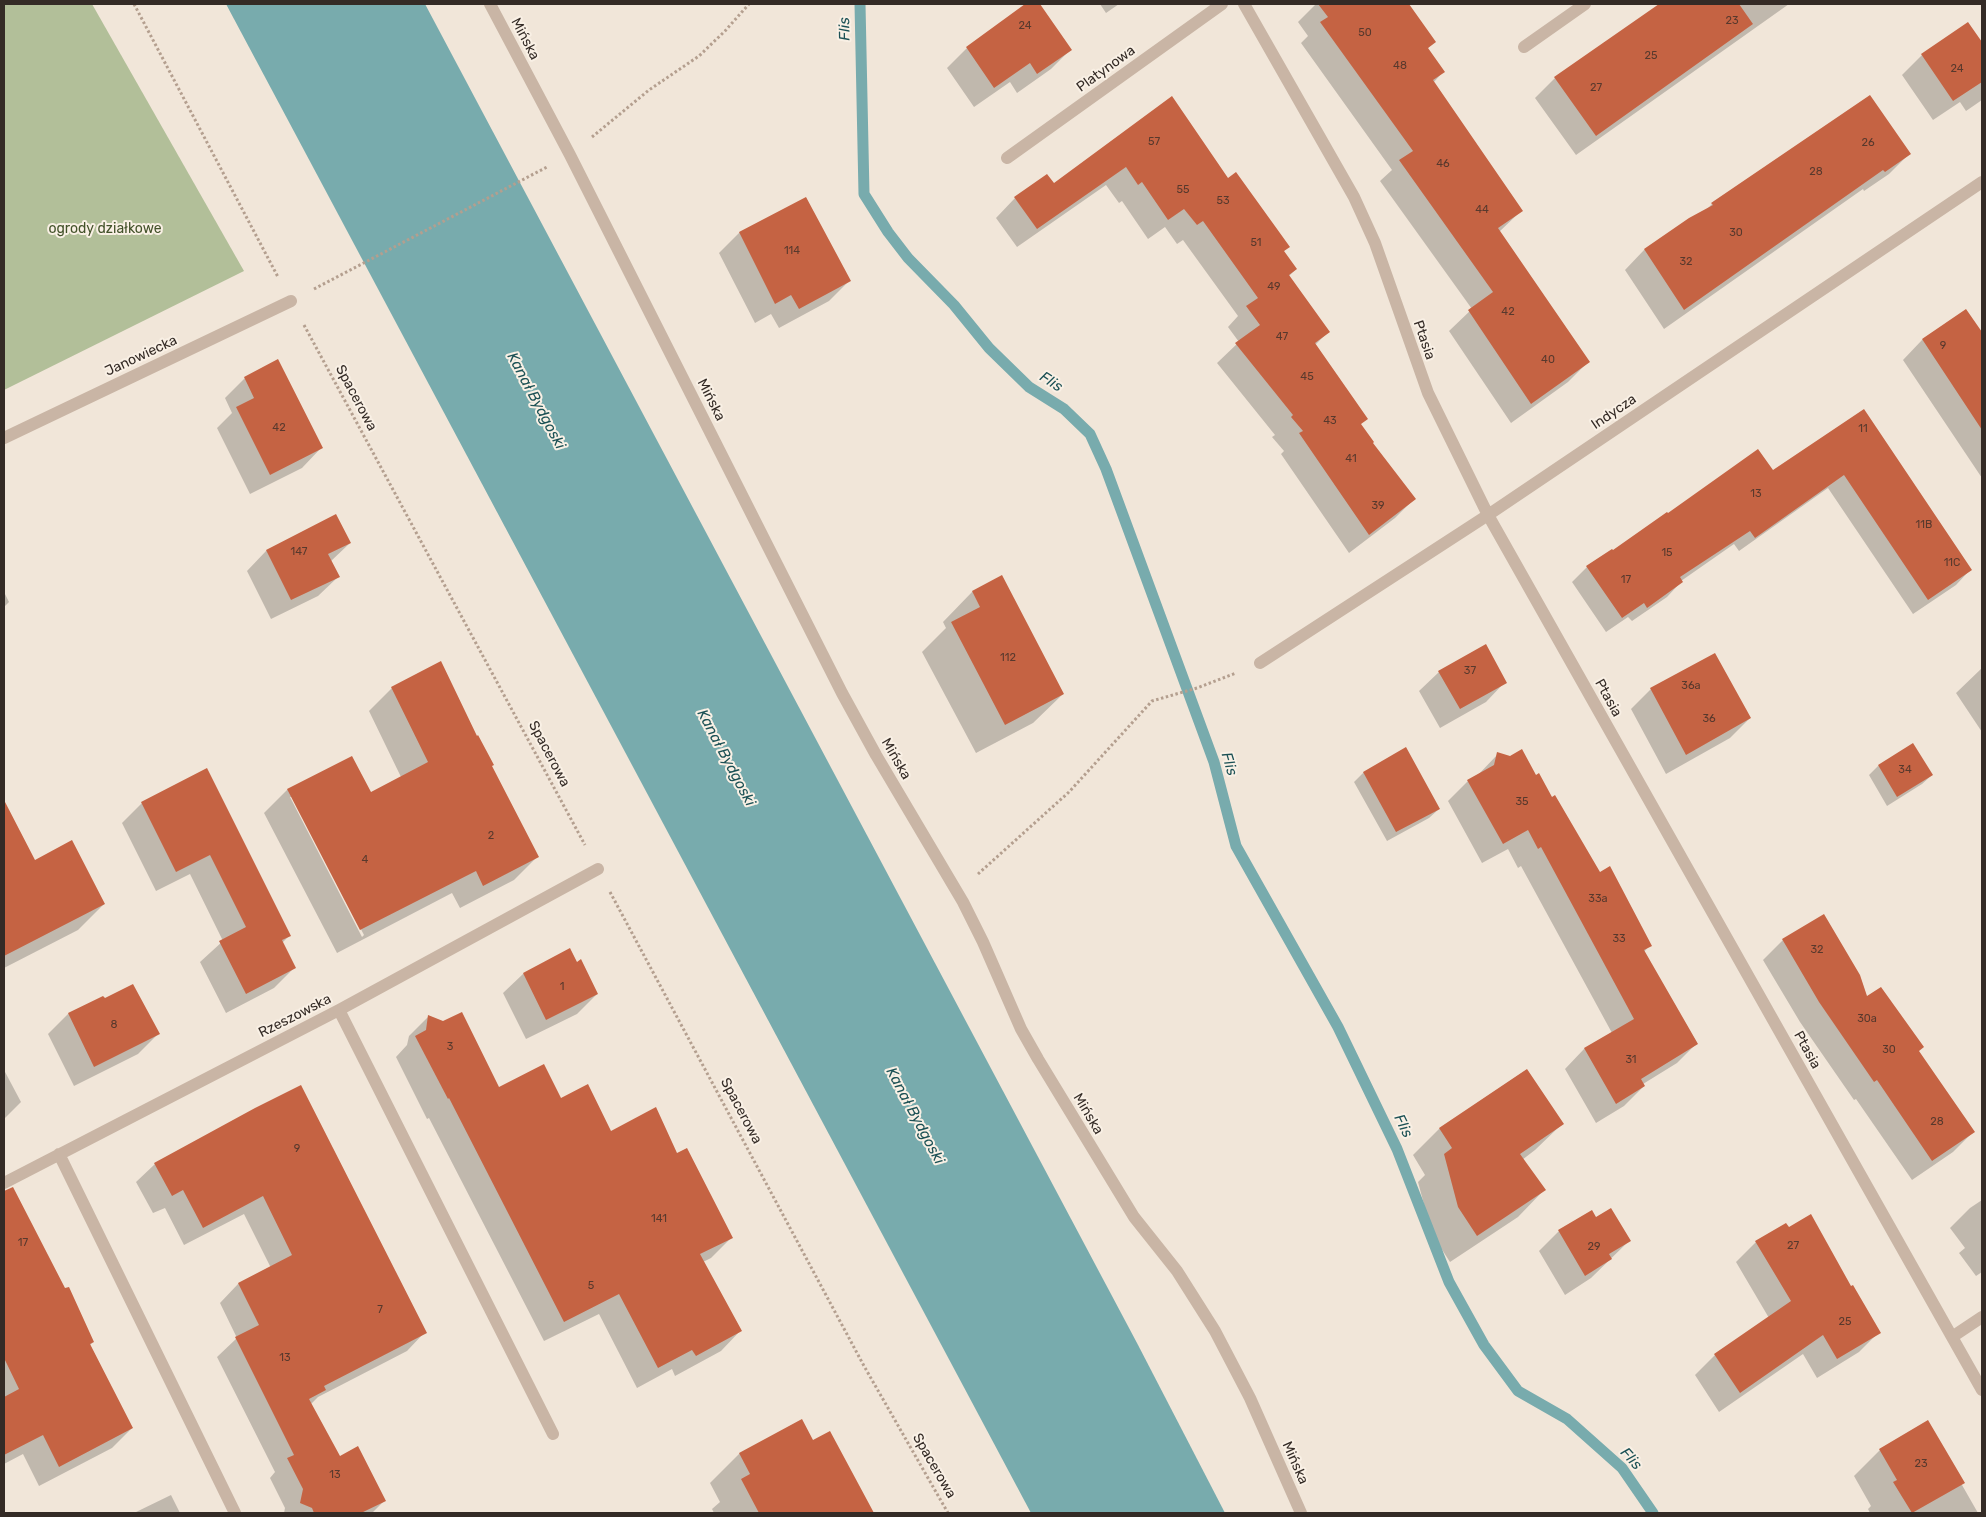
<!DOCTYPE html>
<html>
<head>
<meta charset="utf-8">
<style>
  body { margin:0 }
  #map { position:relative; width:1986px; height:1517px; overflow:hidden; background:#f1e6d9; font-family:Rubik,sans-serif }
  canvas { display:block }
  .frame { position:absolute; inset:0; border:5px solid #342b26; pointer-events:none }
</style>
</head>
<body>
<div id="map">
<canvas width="1986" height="1517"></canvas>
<div class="frame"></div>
</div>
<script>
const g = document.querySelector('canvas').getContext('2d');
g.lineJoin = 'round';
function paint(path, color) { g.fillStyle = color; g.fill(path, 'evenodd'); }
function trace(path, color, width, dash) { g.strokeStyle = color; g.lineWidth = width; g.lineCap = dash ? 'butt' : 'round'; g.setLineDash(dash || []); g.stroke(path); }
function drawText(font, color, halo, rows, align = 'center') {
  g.font = font + ' Rubik,sans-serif'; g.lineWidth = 4; g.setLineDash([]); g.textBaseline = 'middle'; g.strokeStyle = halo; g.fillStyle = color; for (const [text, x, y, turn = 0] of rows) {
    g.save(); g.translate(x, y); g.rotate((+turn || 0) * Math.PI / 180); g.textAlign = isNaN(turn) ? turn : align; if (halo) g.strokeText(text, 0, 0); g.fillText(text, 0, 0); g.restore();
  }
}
const green = new Path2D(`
  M 4,4 L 92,4 L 244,271 L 4,390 Z`);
const water = new Path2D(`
  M 226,4 L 425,4 L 1137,1343 L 1225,1513 L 1031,1513 Z`);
const shadow = new Path2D(`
  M 1027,4 L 1038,4 L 1070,50 L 1051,69 L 1017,93 L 1010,82 L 974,107 L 947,68 L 967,48 Z
  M 1100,4 L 1119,4 L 1106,13 Z
  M 1316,4 L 1396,4 L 1397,6 L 1401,4 L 1408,4 L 1434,42 L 1427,49 L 1443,72 L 1433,83 L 1521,211 L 1499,232 L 1588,362 L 1568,382 L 1511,423 L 1449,331 L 1472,309 L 1380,181 L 1392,170 L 1301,43 L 1308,36 L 1298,22 Z
  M 1661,4 L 1789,4 L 1576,155 L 1535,98 L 1555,78 Z
  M 1968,23 L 1982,44 L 1982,100 L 1966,111 L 1960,102 L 1933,120 L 1902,75 L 1922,55 Z
  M 1172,98 L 1228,179 L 1288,247 L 1283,252 L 1296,269 L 1288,277 L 1328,332 L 1315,345 L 1371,443 L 1414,499 L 1395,518 L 1349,553 L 1281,454 L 1284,451 L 1272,437 L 1275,435 L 1217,363 L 1239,342 L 1228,327 L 1238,316 L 1183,240 L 1177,244 L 1165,227 L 1148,239 L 1122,201 L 1119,203 L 1106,185 L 1017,247 L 996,218 L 1015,198 L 1047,175 L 1054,185 Z
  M 1909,154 L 1889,174 L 1864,191 L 1863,189 L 1664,329 L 1625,270 L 1644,250 L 1705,211 L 1712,204 Z
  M 806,198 L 849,281 L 829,301 L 779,328 L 771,314 L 755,323 L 719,253 L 739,233 Z
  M 1966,311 L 1982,335 L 1982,478 L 1903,360 L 1922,340 Z
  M 245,378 L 321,448 L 302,468 L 250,494 L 217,428 L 232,413 L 225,398 Z
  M 1863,411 L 1970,570 L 1956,585 L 1913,614 L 1828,488 L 1739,551 L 1734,544 L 1681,581 L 1681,582 L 1667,597 L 1632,621 L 1628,617 L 1606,632 L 1572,582 L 1587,567 L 1612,550 L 1613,552 L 1772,472 Z
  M 335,516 L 350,543 L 330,562 L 338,577 L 318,596 L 271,619 L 247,571 L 266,551 Z
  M 1002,577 L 1063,694 L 1033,723 L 976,753 L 922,652 L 946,628 L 943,622 L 972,592 Z
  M 4,592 L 9,602 L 4,607 Z
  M 1982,668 L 1982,732 L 1956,693 Z
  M 1439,672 L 1505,682 L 1486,702 L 1440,728 L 1419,691 Z
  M 392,688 L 491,766 L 537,857 L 514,880 L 460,908 L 452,893 L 337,953 L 264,813 L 287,790 L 352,757 L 370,794 L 401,777 L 369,711 ZM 290,797 L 292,797 L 364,935 L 362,937 Z
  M 1651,689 L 1750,718 L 1730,738 L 1666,774 L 1631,709 Z
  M 1498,754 L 1535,777 L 1551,799 L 1599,874 L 1650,945 L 1644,952 L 1697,1043 L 1677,1063 L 1643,1084 L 1644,1086 L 1624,1106 L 1596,1123 L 1565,1069 L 1584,1049 L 1612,1033 L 1521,866 L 1518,868 L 1508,849 L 1482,863 L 1448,801 L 1468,781 L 1477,776 Z
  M 1878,766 L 1932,775 L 1922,784 L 1887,806 L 1869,775 Z
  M 206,770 L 290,935 L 282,943 L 294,968 L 274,988 L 226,1013 L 200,962 L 223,941 L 190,874 L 156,891 L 122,823 L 142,803 Z
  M 1364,772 L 1439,809 L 1429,818 L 1387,841 L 1354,782 Z
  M 4,803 L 34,861 L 104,904 L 78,930 L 4,968 Z
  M 1783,940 L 1867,998 L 1918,1051 L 1973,1132 L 1953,1152 L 1912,1180 L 1856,1099 L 1854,1100 L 1800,1022 L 1763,960 Z
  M 576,963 L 597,994 L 577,1014 L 526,1039 L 503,993 L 523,974 Z
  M 103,998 L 158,1034 L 138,1054 L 74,1086 L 48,1034 L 68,1014 Z
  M 429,1016 L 499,1088 L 560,1099 L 611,1132 L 676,1155 L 731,1238 L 711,1258 L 703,1262 L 741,1330 L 721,1351 L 675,1376 L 672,1369 L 637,1388 L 599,1314 L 544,1341 L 429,1118 L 427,1119 L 396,1057 L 407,1045 L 409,1036 Z
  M 4,1070 L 21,1102 L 4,1119 Z
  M 1526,1070 L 1562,1124 L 1535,1150 L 1522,1160 L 1544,1190 L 1518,1217 L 1450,1262 L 1432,1234 L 1418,1182 L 1425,1175 L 1413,1155 L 1439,1129 Z
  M 256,1109 L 425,1332 L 407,1351 L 318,1397 L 311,1404 L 339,1457 L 385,1500 L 372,1513 L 284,1513 L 285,1508 L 270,1478 L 275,1472 L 217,1357 L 237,1338 L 220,1303 L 238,1284 L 271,1268 L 244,1214 L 184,1245 L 165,1208 L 153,1213 L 136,1182 L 155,1164 Z
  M 18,1200 L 93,1342 L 90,1345 L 132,1428 L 112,1448 L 39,1486 L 23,1454 L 4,1464 L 4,1207 Z
  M 1982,1200 L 1982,1272 L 1976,1276 L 1959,1253 L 1965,1248 L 1950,1228 L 1970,1208 Z
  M 1596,1219 L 1629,1241 L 1591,1278 L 1565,1295 L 1539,1251 L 1559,1231 Z
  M 1786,1225 L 1851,1288 L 1879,1332 L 1859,1352 L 1817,1378 L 1803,1354 L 1719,1412 L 1695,1375 L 1715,1355 L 1769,1318 L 1736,1262 L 1756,1242 Z
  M 801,1420 L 812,1442 L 872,1512 L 714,1513 L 712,1509 L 720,1502 L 710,1483 L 739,1454 Z
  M 1880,1450 L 1962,1485 L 1978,1513 L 1870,1513 L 1868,1509 L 1871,1506 L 1854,1476 Z
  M 171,1495 L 180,1513 L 134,1513 Z`);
const stream = new Path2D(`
  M 860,4 L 864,194 L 888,232 L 908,258 L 954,305 L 989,348 L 1029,387 L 1064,409 L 1090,434 L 1106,469 L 1214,762 L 1236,846 L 1338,1027 L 1397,1149 L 1449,1282 L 1484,1345 L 1518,1391 L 1567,1419 L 1622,1468 L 1653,1513`);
const building = new Path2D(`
  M 1025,4 L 1040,4 L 1072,50 L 1037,74 L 1030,63 L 994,88 L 966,47 Z
  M 1318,4 L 1409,4 L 1436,42 L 1428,48 L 1445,72 L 1433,80 L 1523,211 L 1498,228 L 1590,362 L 1531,404 L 1468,310 L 1493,292 L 1399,160 L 1413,151 L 1320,22 L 1328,17 Z
  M 1659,4 L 1739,4 L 1753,24 L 1596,136 L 1554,77 Z
  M 1968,22 L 1982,42 L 1982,82 L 1953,101 L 1921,54 Z
  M 1870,95 L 1911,154 L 1885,172 L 1883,170 L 1684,310 L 1644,249 L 1689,218 L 1713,205 L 1711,203 Z
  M 1172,96 L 1228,178 L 1236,172 L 1290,247 L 1284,251 L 1297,269 L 1289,275 L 1330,332 L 1315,343 L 1368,419 L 1361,424 L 1374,442 L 1373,443 L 1416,499 L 1369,535 L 1299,433 L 1303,431 L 1291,417 L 1293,415 L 1235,343 L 1260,325 L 1246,306 L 1258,298 L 1203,221 L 1197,225 L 1184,209 L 1168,220 L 1142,182 L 1138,185 L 1126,167 L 1037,229 L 1014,197 L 1047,174 L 1054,183 Z
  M 806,197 L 851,281 L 799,309 L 791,295 L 775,304 L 739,232 Z
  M 1966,309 L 1982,332 L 1982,430 L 1922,339 Z
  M 278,359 L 323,448 L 270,475 L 236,407 L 254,398 L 244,377 Z
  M 1864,409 L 1972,570 L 1928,600 L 1844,475 L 1755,538 L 1750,531 L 1680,577 L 1683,582 L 1647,608 L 1644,603 L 1622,618 L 1586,566 L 1612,549 L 1613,550 L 1667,512 L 1668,513 L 1758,449 L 1773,470 Z
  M 336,514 L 351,543 L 328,554 L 340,577 L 291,600 L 266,550 Z
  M 1002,575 L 1064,694 L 1005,725 L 951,622 L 980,607 L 972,591 Z
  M 1486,644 L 1507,683 L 1460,709 L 1438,671 Z
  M 1715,653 L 1751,718 L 1686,755 L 1650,688 Z
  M 441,661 L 477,736 L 478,735 L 494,765 L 492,766 L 539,857 L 483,886 L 476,871 L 360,930 L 287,789 L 352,756 L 371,792 L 428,762 L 391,687 Z
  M 1913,743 L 1933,775 L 1897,797 L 1878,765 Z
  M 1406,747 L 1440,809 L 1396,832 L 1363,772 Z
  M 1522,749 L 1536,775 L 1539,773 L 1552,797 L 1555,795 L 1600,872 L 1610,866 L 1652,946 L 1644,950 L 1698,1044 L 1641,1079 L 1645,1086 L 1616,1104 L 1584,1048 L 1634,1019 L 1541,847 L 1538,849 L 1528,830 L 1503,844 L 1467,780 L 1494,765 L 1497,752 L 1510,756 Z
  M 207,768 L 291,936 L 282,940 L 296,968 L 246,994 L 219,941 L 246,927 L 210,855 L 176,872 L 141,802 Z
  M 4,800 L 35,860 L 72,840 L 105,904 L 4,956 Z
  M 1824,914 L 1860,975 L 1867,996 L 1881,987 L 1924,1047 L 1919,1051 L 1975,1132 L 1932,1161 L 1877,1080 L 1874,1082 L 1819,1002 L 1782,939 Z
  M 570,948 L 577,962 L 581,959 L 598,994 L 546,1020 L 523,973 Z
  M 133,984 L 160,1034 L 94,1067 L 68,1013 L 103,996 L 105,998 Z
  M 462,1012 L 499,1087 L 544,1064 L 561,1098 L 588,1084 L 611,1131 L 656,1107 L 677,1153 L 687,1148 L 733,1238 L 700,1254 L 742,1331 L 696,1356 L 692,1350 L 658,1368 L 619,1294 L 564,1322 L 449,1098 L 448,1099 L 415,1036 L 426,1030 L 428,1015 L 443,1021 Z
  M 1527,1069 L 1564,1124 L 1520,1154 L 1546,1190 L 1477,1236 L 1458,1207 L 1444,1154 L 1452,1148 L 1439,1128 Z
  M 301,1085 L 427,1333 L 324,1386 L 326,1390 L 309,1399 L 340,1456 L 358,1446 L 386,1501 L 361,1513 L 314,1513 L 312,1508 L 300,1503 L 303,1489 L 287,1458 L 294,1455 L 235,1337 L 259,1325 L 238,1283 L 292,1255 L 263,1196 L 203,1228 L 183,1190 L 172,1196 L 154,1163 L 255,1108 Z
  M 13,1187 L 65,1288 L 69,1287 L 94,1342 L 90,1344 L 133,1428 L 59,1467 L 43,1435 L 4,1455 L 4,1397 L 19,1389 L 4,1358 L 4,1191 Z
  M 1611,1208 L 1631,1241 L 1609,1254 L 1612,1259 L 1585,1276 L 1558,1230 L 1592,1210 L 1596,1217 Z
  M 1811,1214 L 1851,1286 L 1853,1285 L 1881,1333 L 1837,1359 L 1823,1335 L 1740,1393 L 1714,1354 L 1791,1301 L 1755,1241 L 1786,1223 L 1789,1227 Z
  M 802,1419 L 813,1440 L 830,1431 L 874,1513 L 759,1513 L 741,1479 L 750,1474 L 739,1453 Z
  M 1928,1420 L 1965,1483 L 1912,1513 L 1893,1482 L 1897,1480 L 1879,1449 Z`);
const path = new Path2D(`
  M 134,4 L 278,277
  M 592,137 L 649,90 L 699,56 L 725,31 L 749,4
  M 314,289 L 547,167
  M 304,325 L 585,845
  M 978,874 L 1069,792 L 1152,701 L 1197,688 L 1236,673
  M 610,892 L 864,1366 L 948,1513`);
const minor = new Path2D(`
  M 490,4 L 570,155 L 842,693 L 876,755 L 963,902 L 983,942 L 1021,1029 L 1038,1059 L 1134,1217 L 1177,1271 L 1215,1331 L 1250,1398 L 1301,1513
  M 1244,4 L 1354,197 L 1375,243 L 1428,393 L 1488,515 L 1982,1390
  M 1524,47 L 1585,4
  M 1007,158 L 1222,4
  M 4,438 L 291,301
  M 1260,663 L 1488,515 L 1982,182
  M 339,1010 L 553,1434
  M 59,1154 L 235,1513
  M 4,1183 L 339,1010 L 598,869
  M 1952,1337 L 1982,1317`);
const numberNames = [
  ["23",1732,21],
  ["24",1025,26],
  ["50",1365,33],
  ["25",1651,56],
  ["48",1400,66],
  ["24",1957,69],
  ["27",1596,88],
  ["57",1154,142],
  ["26",1868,143],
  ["46",1443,164],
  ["28",1816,172],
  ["55",1183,190],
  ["53",1223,201],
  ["44",1482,210],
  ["30",1736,233],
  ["51",1256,243],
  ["114",792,251],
  ["32",1686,262],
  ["49",1274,287],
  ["42",1508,312],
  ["47",1282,337],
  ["9",1943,346],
  ["40",1548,360],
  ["45",1307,377],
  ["43",1330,421],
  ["42",279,428],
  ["11",1863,429],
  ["41",1351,459],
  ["13",1756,494],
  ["39",1378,506],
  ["11B",1924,525],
  ["147",299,552],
  ["15",1667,553],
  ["11C",1952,563],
  ["17",1626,580],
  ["112",1008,658],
  ["37",1470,671],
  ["36a",1691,686],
  ["36",1709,719],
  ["34",1905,770],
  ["35",1522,802],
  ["2",491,836],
  ["4",365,860],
  ["33a",1598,899],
  ["33",1619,939],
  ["32",1817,950],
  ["1",562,987],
  ["30a",1867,1019],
  ["8",114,1025],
  ["3",450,1047],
  ["30",1889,1050],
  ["31",1631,1060],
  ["28",1937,1122],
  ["9",297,1149],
  ["141",659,1219],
  ["17",23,1243],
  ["27",1793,1246],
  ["29",1594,1247],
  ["5",591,1286],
  ["7",380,1310],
  ["25",1845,1322],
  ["13",285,1358],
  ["23",1921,1464],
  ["13",335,1475]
];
const streetNames = [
  ["Mińska",525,39,62],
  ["Platynowa",1106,69,-36],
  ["Ptasia",1424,340,71],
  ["Janowiecka",141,356,-25],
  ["Spacerowa",356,398,62],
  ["Mińska",711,400,63],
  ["Indycza",1614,412,-34],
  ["Ptasia",1608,698,61],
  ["Spacerowa",549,754,62],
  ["Mińska",896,759,60],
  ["Rzeszowska",295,1016,-27],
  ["Ptasia",1807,1050,61],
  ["Spacerowa",741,1111,62],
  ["Mińska",1088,1114,59],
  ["Mińska",1295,1463,66],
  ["Spacerowa",934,1466,60]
];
const parkNames = [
  ["ogrody działkowe",105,229]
];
const waterNames = [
  ["Flis",845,29,-91],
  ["Flis",1051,382,33],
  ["Kanał Bydgoski",536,401,62],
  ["Kanał Bydgoski",726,758,62],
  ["Flis",1229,764,73],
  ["Kanał Bydgoski",915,1116,62],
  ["Flis",1403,1126,64],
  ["Flis",1631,1459,48]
];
paint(green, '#b2bf99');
paint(water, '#78abad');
paint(shadow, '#0003');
trace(stream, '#78abad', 11);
paint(building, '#c56343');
trace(path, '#b49f8f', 3, [2.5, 2.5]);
trace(minor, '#c9b5a5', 12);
drawText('11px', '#58392d', null, numberNames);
drawText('14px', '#342b26', '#f9f0e5', streetNames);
drawText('14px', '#43522a', '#f9f0e5', parkNames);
drawText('italic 15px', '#1c5155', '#f9f0e5', waterNames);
</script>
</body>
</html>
